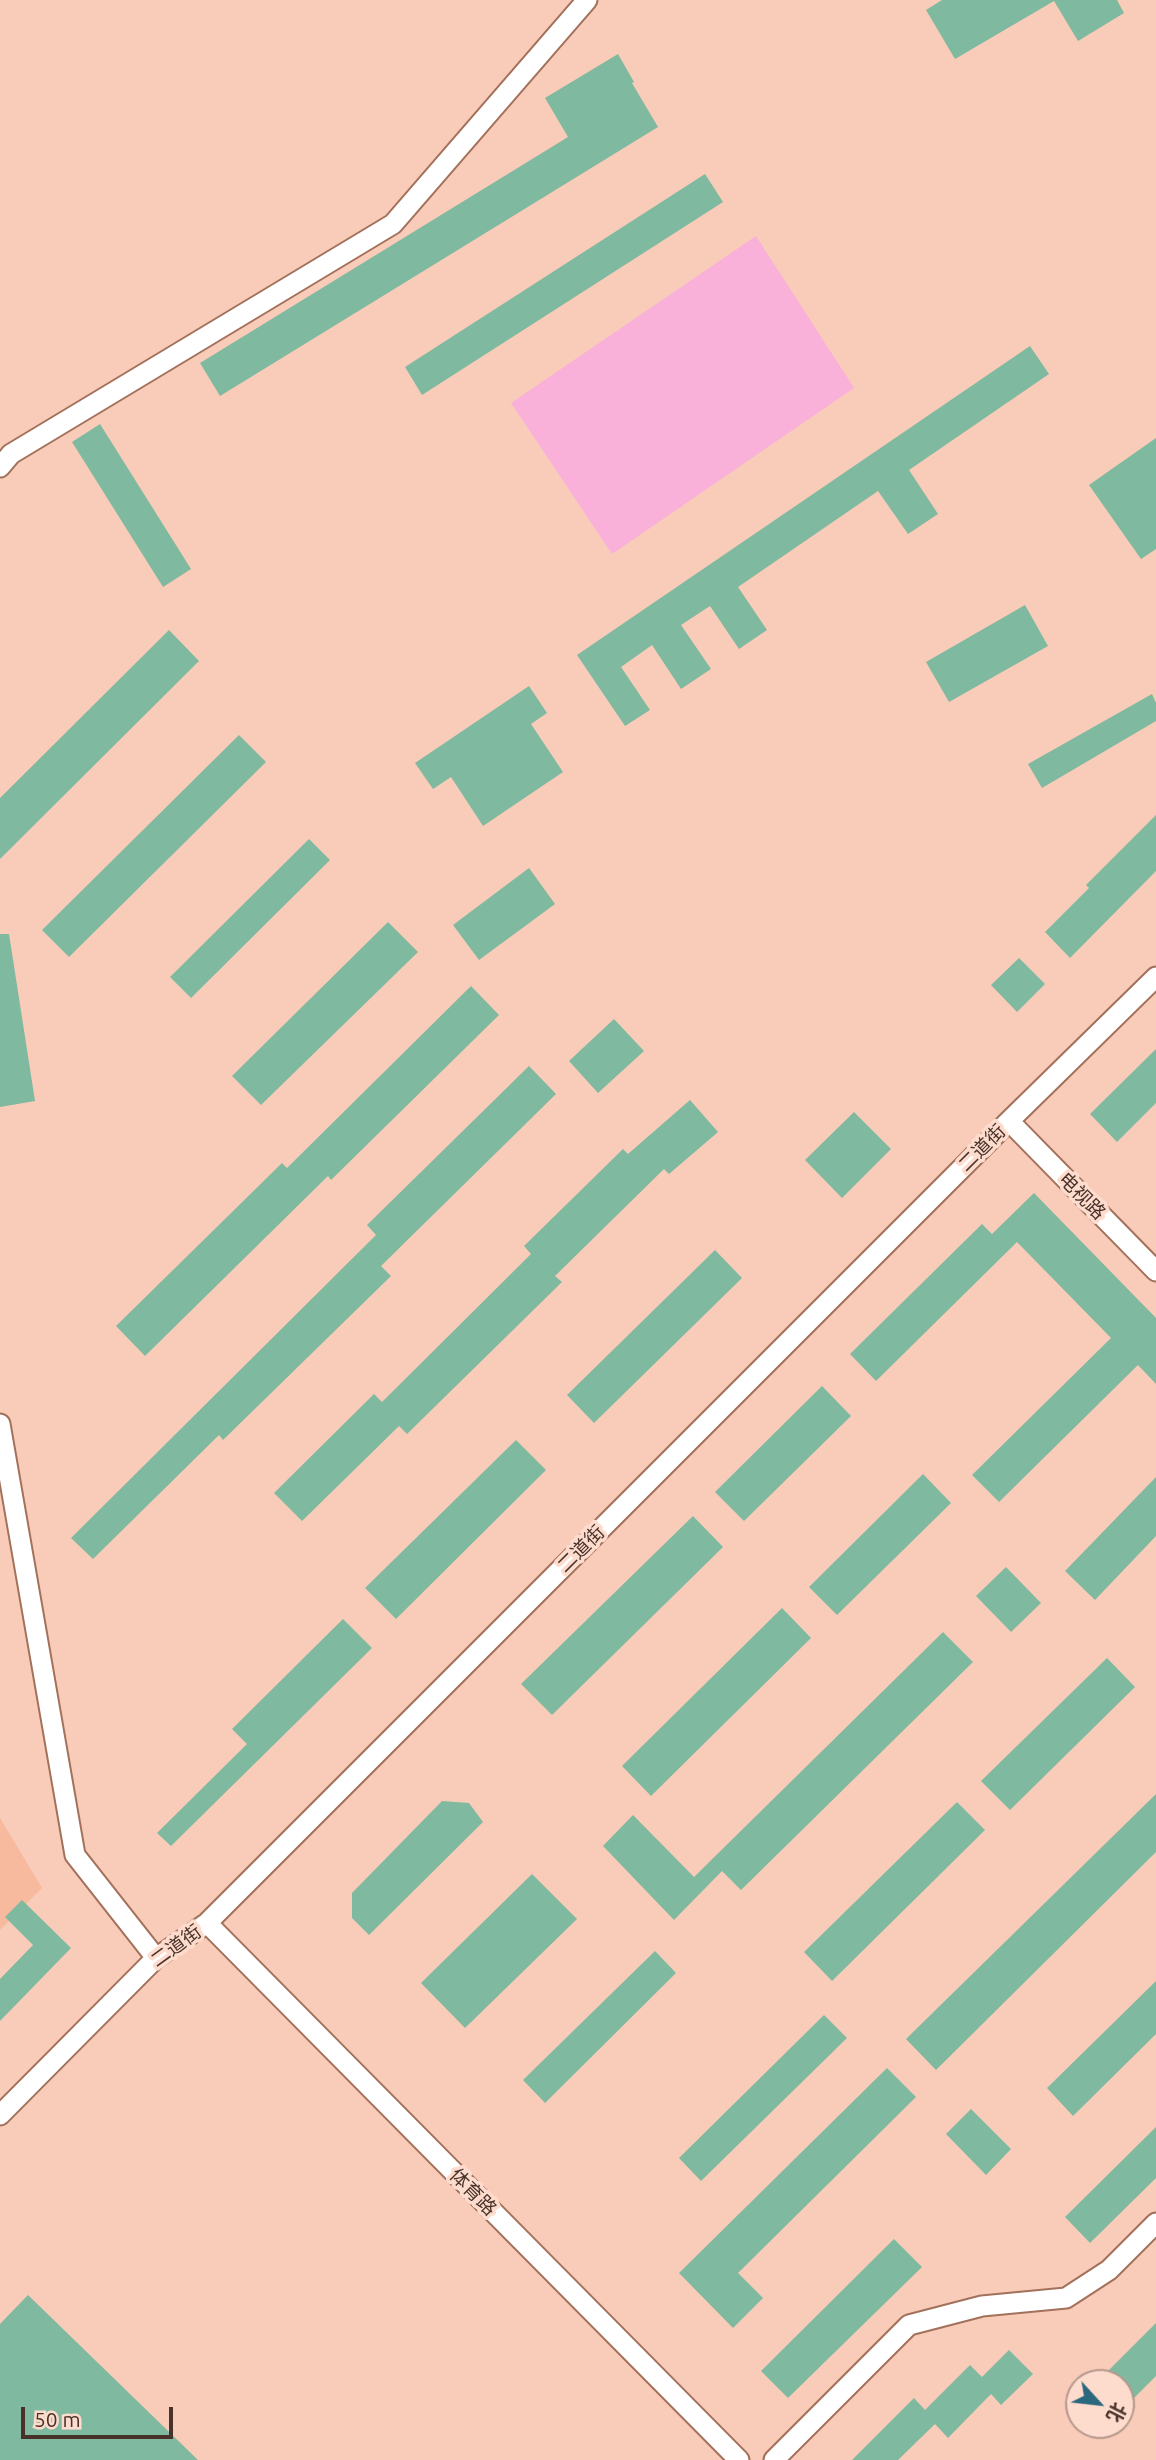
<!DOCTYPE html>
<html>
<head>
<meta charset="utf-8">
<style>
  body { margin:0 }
  #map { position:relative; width:1156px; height:2460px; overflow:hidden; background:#f8ccb9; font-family:Ubuntu,"Noto Sans SC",sans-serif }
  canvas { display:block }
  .north { position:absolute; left:1065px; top:2369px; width:70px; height:70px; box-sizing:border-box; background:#fedccd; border:2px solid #b5988b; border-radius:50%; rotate:117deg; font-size:19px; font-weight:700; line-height:28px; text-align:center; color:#483229 }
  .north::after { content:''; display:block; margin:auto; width:24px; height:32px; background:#2a687e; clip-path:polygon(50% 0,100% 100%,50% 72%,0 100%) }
  .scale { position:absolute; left:21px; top:2407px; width:152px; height:32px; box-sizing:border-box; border:4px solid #483229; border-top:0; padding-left:9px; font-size:21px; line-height:24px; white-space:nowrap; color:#483229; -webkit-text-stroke:5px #fedccd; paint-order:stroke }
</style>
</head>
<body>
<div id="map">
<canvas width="1156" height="2460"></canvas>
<div class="north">北</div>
<div class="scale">50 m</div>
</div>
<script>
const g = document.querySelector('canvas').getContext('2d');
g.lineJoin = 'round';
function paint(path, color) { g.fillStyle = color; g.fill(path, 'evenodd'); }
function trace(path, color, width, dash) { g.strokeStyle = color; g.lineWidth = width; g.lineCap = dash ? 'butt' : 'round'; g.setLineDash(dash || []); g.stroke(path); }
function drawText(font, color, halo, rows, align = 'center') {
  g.font = font + ' Ubuntu,"Noto Sans SC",sans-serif'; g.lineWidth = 7; g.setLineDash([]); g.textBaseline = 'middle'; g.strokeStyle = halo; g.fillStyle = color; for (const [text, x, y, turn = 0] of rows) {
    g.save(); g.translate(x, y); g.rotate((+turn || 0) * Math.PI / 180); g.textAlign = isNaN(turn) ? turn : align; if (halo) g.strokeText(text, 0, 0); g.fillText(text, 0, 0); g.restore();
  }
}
const built = new Path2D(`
  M 0,1818 L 42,1888 L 0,1930 Z`);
const green = new Path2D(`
  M 756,236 L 854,388 L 612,554 L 511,403 Z`);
const building = new Path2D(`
  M 942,0 L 1117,0 L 1124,13 L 1078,41 L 1054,1 L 955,59 L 926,10 Z
  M 618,54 L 634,82 L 632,83 L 658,127 L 220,396 L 200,363 L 568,137 L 545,98 Z
  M 705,174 L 723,202 L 422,395 L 405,367 Z
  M 1030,346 L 1049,374 L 909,470 L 938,514 L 908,534 L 878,491 L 738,587 L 767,630 L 739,649 L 710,606 L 681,625 L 711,669 L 681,689 L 652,645 L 621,667 L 650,710 L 625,726 L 577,655 Z
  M 100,424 L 191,569 L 163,587 L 72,442 Z
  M 1156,438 L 1156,549 L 1141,559 L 1089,485 Z
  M 1025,605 L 1048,646 L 949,702 L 926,662 Z
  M 169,630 L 199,661 L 0,859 L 0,798 Z
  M 529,686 L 547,713 L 531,724 L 563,772 L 483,826 L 451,777 L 433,789 L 415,763 Z
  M 1152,694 L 1156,703 L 1156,721 L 1042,788 L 1028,764 Z
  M 239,735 L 266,762 L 69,957 L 42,930 Z
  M 1156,815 L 1156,871 L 1070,958 L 1045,932 L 1089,888 L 1086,885 Z
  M 309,839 L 330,860 L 191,998 L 170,977 Z
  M 529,868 L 555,904 L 479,960 L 453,925 Z
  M 388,922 L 418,952 L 261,1105 L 232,1076 Z
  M 0,934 L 9,934 L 35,1101 L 0,1107 Z
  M 1019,958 L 1045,984 L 1017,1012 L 991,985 Z
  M 471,986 L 499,1015 L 331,1180 L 328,1176 L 145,1356 L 116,1326 L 282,1163 L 287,1168 Z
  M 614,1019 L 644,1051 L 598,1093 L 569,1061 Z
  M 1156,1049 L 1156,1103 L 1117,1142 L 1090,1114 Z
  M 529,1066 L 556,1094 L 381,1266 L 391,1276 L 223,1440 L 219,1435 L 93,1559 L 71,1538 L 376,1235 L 367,1225 Z
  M 690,1100 L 718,1132 L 669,1174 L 664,1169 L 555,1276 L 562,1282 L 407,1434 L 399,1426 L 302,1521 L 274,1493 L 374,1394 L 382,1402 L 531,1254 L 524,1246 L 623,1149 L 628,1154 Z
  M 854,1112 L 891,1149 L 842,1198 L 805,1160 Z
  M 1034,1193 L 1156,1318 L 1156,1384 L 1138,1365 L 999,1502 L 972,1475 L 1111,1338 L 1017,1242 L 876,1381 L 850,1354 L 982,1224 L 992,1234 Z
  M 715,1250 L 742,1278 L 594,1423 L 567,1395 Z
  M 822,1386 L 851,1416 L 744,1521 L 715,1492 Z
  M 516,1440 L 546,1470 L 396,1619 L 365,1588 Z
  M 923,1474 L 951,1503 L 837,1615 L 809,1587 Z
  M 1156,1477 L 1156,1536 L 1095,1600 L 1065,1571 Z
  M 693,1516 L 723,1547 L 552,1715 L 521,1684 Z
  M 1006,1567 L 1041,1603 L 1011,1632 L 976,1596 Z
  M 782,1608 L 811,1638 L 651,1796 L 622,1766 Z
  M 343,1619 L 372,1648 L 171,1846 L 157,1833 L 247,1744 L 232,1729 Z
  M 943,1632 L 973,1662 L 741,1890 L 722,1871 L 674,1920 L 603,1846 L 633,1815 L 694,1877 Z
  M 1107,1658 L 1135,1687 L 1010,1810 L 981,1781 Z
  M 1156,1794 L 1156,1852 L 936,2070 L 906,2039 Z
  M 442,1801 L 469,1803 L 483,1822 L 369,1935 L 352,1918 L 352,1893 Z
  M 957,1802 L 985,1830 L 832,1981 L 804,1952 Z
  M 532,1874 L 577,1919 L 465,2028 L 421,1983 Z
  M 22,1900 L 71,1948 L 0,2021 L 0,1979 L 33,1945 L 5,1917 Z
  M 655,1951 L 676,1973 L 545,2103 L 523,2080 Z
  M 1156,1981 L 1156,2034 L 1073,2116 L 1047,2088 Z
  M 824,2015 L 847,2038 L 701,2181 L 679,2158 Z
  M 887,2068 L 916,2097 L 738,2273 L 763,2298 L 733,2328 L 679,2273 Z
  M 971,2109 L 1011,2149 L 986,2175 L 946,2134 Z
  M 1156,2127 L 1156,2178 L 1090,2243 L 1065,2217 Z
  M 894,2239 L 922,2267 L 788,2398 L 761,2371 Z
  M 28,2295 L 198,2460 L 0,2460 L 0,2324 Z
  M 1156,2323 L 1156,2376 L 1132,2400 L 1121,2388 L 1121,2383 L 1116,2383 L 1106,2373 Z
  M 1009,2350 L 1033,2374 L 1001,2405 L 991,2394 L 948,2438 L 935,2424 L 898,2460 L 852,2460 L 914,2398 L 925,2410 L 970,2365 L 982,2377 Z`);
const minor = new Path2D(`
  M 0,467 L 11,454 L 393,224 L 587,0
  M 1009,1121 L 1156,1271
  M 0,1424 L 75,1855 L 156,1958
  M 207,1923 L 739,2460
  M 0,2115 L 156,1958 L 207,1923 L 1009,1121 L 1156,977
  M 774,2460 L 909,2325 L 982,2306 L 1066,2298 L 1109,2270 L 1156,2223`);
const streetNames = [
  ["二道街",982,1148,-45],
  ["电视路",1082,1196,45],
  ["二道街",581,1549,-45],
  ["二道街",176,1946,-36],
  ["体育路",473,2192,45]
];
paint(built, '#f8ba9f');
paint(green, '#f9b0d9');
paint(building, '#7fb99f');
trace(minor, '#a3715b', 23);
trace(minor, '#fff', 19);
drawText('19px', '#483229', '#fedccd', streetNames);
</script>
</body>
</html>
